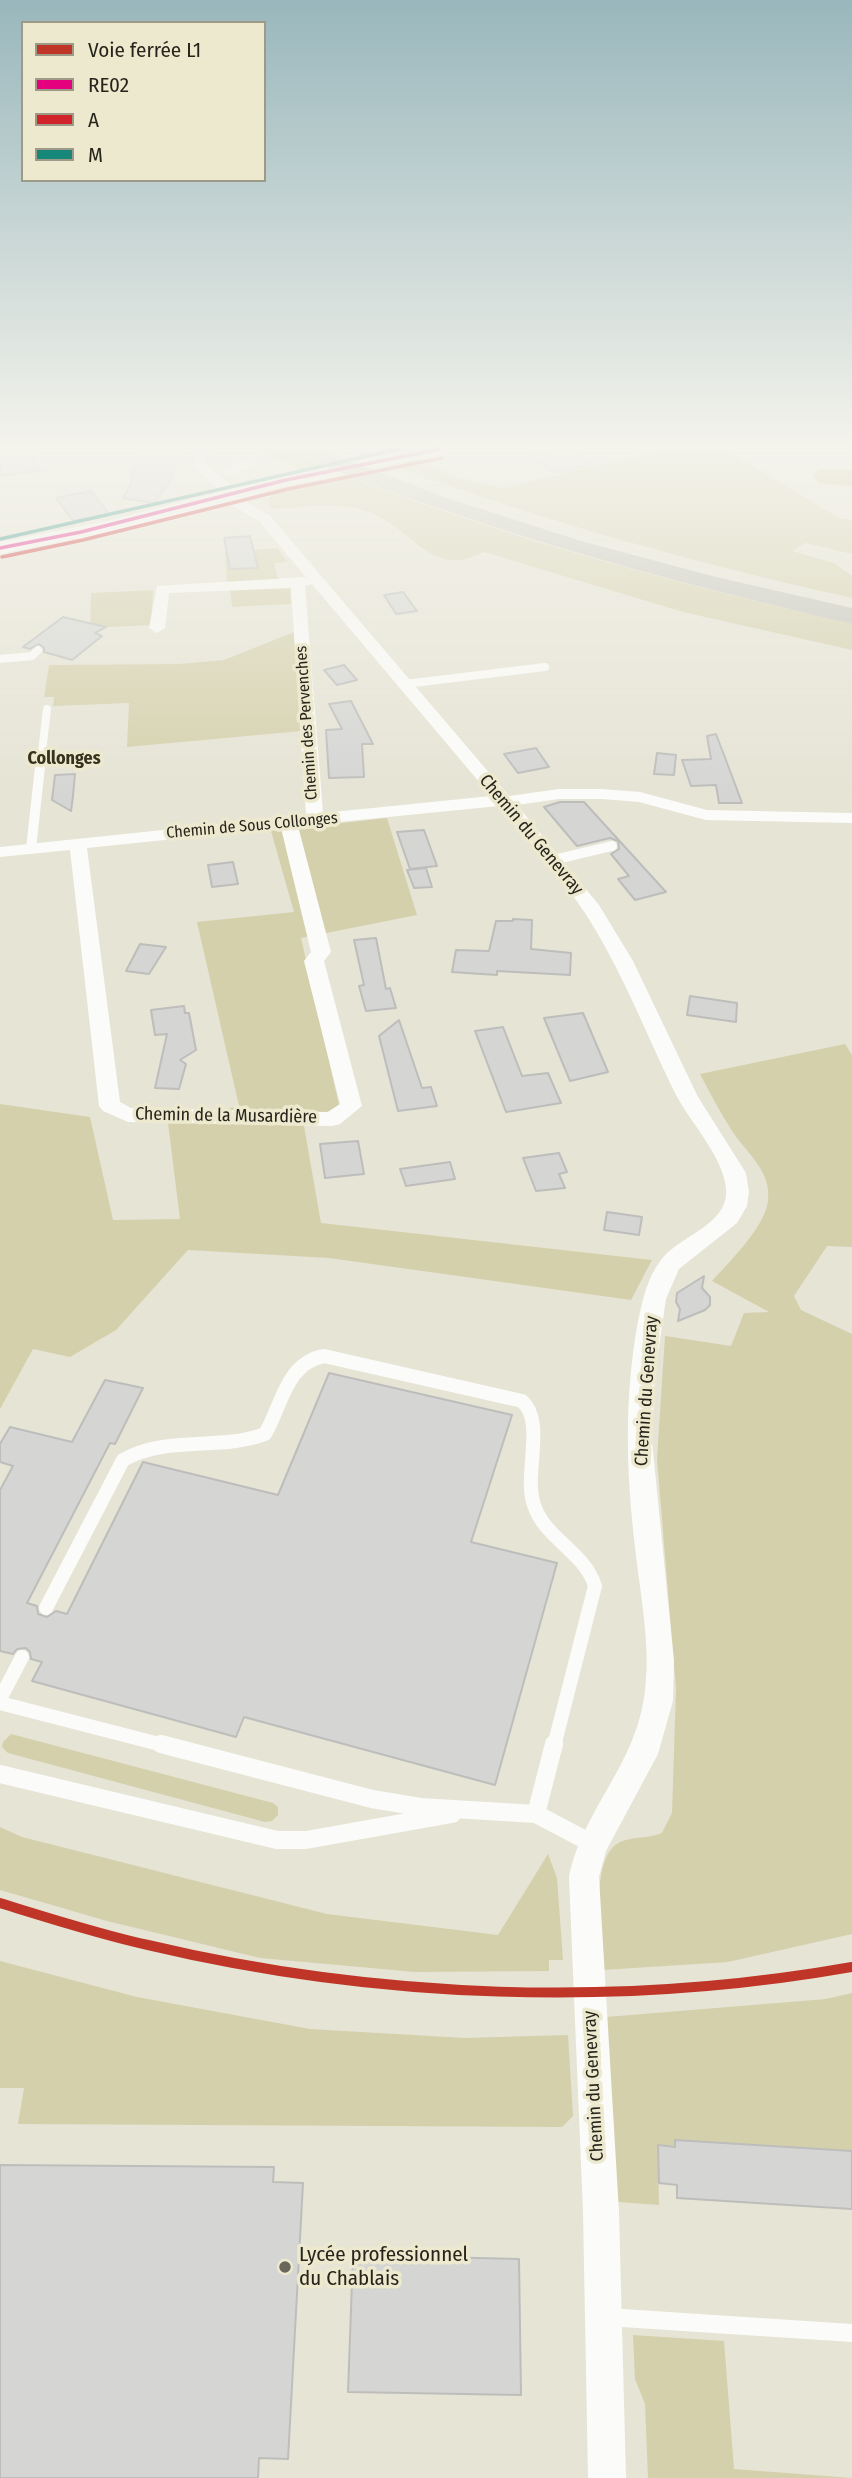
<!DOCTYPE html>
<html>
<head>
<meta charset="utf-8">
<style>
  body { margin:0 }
  #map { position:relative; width:852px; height:2478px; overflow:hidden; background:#e6e4d5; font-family:"Fira Sans Condensed",sans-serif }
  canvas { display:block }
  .legend { position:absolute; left:21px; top:21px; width:245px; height:161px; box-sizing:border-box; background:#ece9cf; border:2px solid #9d9a87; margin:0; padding:9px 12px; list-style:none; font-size:21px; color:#26241b }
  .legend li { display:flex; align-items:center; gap:14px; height:35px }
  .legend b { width:35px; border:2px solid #9d9a87 }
</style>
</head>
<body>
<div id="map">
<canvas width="852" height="2478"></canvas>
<ul class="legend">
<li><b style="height:9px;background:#bf3527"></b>Voie ferrée L1</li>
<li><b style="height:9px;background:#e5007d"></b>RE02</li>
<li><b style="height:9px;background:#d1232a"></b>A</li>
<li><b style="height:9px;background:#178779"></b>M</li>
</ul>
</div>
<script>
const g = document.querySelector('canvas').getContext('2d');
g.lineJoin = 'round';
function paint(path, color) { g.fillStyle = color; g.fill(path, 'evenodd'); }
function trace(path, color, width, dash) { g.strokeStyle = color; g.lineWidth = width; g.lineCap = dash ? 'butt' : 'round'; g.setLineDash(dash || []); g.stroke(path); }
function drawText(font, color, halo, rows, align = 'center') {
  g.font = font + ' "Fira Sans Condensed",sans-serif'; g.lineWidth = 7; g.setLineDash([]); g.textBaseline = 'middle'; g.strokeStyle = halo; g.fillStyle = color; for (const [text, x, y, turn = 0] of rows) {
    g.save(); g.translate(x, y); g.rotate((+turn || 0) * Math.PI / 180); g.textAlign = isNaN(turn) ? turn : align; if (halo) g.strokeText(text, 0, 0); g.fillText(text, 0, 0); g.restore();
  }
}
const green = new Path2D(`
  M 255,449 L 284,449 L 326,467 L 307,472 Z
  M 666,449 L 725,449 L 839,518 L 852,520 L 852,554 L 805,543 L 793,551 L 834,563 L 852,576 L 852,598 C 694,563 540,520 388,464 L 412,459 L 455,477 L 502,488 Z
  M 345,475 C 512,540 678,584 852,624 L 852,650 L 683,612 L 484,552 C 432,579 416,533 374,514 C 342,500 305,507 271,509 L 268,499 L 274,494 Z
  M 277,548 L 288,562 L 274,563 L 279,581 L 227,583 L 225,552 Z
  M 290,586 L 291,604 L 232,607 L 230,590 Z
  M 153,590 L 151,625 L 90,628 L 91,593 Z
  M 294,632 L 301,731 L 127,747 L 129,703 L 53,706 L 54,697 L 44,697 L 49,665 L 179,664 L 224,660 Z
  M 387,818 L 417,915 L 301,938 L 339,1105 L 304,1126 L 321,1223 L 652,1260 L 631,1300 L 329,1258 L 188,1250 L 116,1330 L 70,1357 L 33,1349 L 0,1409 L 0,1104 L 90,1117 L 113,1220 L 180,1219 L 168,1123 L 239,1106 L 197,922 L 294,912 L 271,831 Z
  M 845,1044 L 852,1055 L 852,1247 L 827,1246 L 794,1296 L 801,1310 L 852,1334 L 852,1934 L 728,1962 L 603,1970 C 602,1939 588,1858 620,1842 C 633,1836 649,1839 662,1833 L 672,1813 L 676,1689 L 657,1459 L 665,1336 L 731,1346 L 744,1313 L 769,1312 L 712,1281 C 729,1262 765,1227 768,1201 C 772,1172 747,1153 732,1131 C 720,1112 710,1093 700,1074 Z
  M 11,1734 L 273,1803 L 278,1807 L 278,1815 L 272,1821 L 265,1822 L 8,1753 L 2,1747 L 3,1742 Z
  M 0,1827 L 22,1837 L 327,1914 L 498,1935 L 548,1854 L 557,1878 L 563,1960 L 549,1960 L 549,1971 L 415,1972 L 260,1958 L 107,1921 L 0,1890 Z
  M 0,1961 L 137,1997 L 310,2029 L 465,2038 L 568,2035 L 573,2116 L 562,2127 L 18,2124 L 24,2088 L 0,2088 Z
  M 852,1993 L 852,2151 L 675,2140 L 675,2147 L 658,2146 L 659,2205 L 618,2202 L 606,2017 L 826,1999 Z
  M 633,2335 L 724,2341 L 734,2469 L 852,2478 L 648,2478 L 645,2404 L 635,2379 Z`);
const water = new Path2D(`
  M 819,470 L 852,470 L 852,486 L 818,483 L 813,474 Z`);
const building = new Path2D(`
  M 0,449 L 30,449 L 40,471 L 0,476 Z
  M 142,449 L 180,449 L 169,483 L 154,503 L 123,498 L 131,484 L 133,471 Z
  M 562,449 L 569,449 L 593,464 L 556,473 L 529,457 Z
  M 91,491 L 109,514 L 73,521 L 56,498 Z
  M 250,536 L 258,568 L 230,569 L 224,538 Z
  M 403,592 L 417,611 L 396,614 L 384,595 Z
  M 63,617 L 106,627 L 95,633 L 102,636 L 72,660 L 44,652 L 44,648 L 39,644 L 30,649 L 23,647 Z
  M 344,665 L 357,680 L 337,685 L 324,670 Z
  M 351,701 L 373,744 L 362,744 L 364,777 L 329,778 L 326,730 L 342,729 L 329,704 Z
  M 716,734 L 735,784 L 742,803 L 719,803 L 716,785 L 691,786 L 682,760 L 711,759 L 707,736 Z
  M 536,748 L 549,767 L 518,773 L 504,754 Z
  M 657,753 L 676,755 L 674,775 L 654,774 Z
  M 75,774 L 73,796 L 71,811 L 52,800 L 55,775 Z
  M 560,802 L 584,802 L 666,892 L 635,900 L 618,879 L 629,876 L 611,854 L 619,849 L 618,841 L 610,838 L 577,846 L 544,807 Z
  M 424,830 L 437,866 L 410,869 L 397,832 Z
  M 233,862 L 238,884 L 212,887 L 208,865 Z
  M 426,868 L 432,887 L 414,888 L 407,870 Z
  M 513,919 L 532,920 L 531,949 L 571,953 L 570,975 L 497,971 L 497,975 L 452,972 L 456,950 L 489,951 L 496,921 L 513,921 Z
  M 376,938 L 386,989 L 390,988 L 396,1008 L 366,1011 L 359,986 L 364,985 L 354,940 Z
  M 140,944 L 166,947 L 149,974 L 126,971 Z
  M 690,996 L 737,1003 L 736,1022 L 687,1015 Z
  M 184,1006 L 185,1013 L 189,1013 L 196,1050 L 180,1060 L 186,1064 L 179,1089 L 155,1088 L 167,1034 L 155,1035 L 151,1010 Z
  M 583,1013 L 608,1072 L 570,1081 L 544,1018 Z
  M 399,1020 L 422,1088 L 431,1087 L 437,1106 L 398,1111 L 379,1036 Z
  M 503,1027 L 522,1076 L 548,1073 L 561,1103 L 506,1112 L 475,1031 Z
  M 358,1141 L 364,1174 L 325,1178 L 320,1144 Z
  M 559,1153 L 567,1172 L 559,1174 L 565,1188 L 536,1191 L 523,1158 Z
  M 450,1162 L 455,1179 L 406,1186 L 400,1169 Z
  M 607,1212 L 642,1217 L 639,1235 L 604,1230 Z
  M 704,1276 L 702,1288 L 710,1297 L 710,1305 L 705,1310 L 678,1321 L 680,1309 L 676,1302 L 677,1293 Z
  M 329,1373 L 512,1415 L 471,1542 L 557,1563 L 495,1785 L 244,1717 L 236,1737 L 32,1681 L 42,1662 L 31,1659 L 30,1652 L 26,1648 L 17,1649 L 13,1654 L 0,1651 L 0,1490 L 13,1466 L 0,1462 L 0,1444 L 10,1427 L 72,1442 L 105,1380 L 143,1388 L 115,1444 L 110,1443 L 27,1603 L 37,1606 L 38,1614 L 47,1617 L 56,1611 L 67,1614 L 143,1462 L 278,1495 Z
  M 675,2140 L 852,2151 L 852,2209 L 677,2198 L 677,2185 L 659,2183 L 658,2145 L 675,2147 Z
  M 0,2165 L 274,2167 L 273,2182 L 303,2183 L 288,2459 L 259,2458 L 258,2478 L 0,2478 Z
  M 353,2255 L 519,2259 L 521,2395 L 348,2392 Z`);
const serviceFar3 = new Path2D(`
  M 227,471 L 251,462
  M 0,659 L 32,656 L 38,650
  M 405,684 L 545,667
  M 40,769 L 47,709`);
const serviceFar2 = new Path2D(`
  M 31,849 L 40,767
  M 553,860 L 612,846`);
const serviceFar1 = new Path2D(`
  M 46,1608 L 123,1460 C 167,1435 220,1451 265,1434 C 282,1405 286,1363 324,1356 L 522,1401 C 546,1422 523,1475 534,1505 C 545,1539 584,1551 595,1586 L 554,1746
  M 0,1699 L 22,1657
  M 0,1703 L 167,1746`);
const service = new Path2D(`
  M 161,1744 L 372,1799 L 420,1807 L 536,1814
  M 554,1744 L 536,1814 L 593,1844
  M 0,1774 L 277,1840 L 306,1840 L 452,1814
  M 607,2317 L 852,2333`);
const minor = new Path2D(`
  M 199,449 L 211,449 L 205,458 L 206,464 L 236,490 L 236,496 L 270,516 L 509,796 L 559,789 L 602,789 L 640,792 L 707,810 L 852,813 L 852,823 L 706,820 L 639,802 L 602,799 L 559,799 L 517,805 L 599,905 L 633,961 L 698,1097 L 746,1173 L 749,1192 L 747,1206 L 737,1223 L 679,1269 L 666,1299 L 655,1374 L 652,1441 L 674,1661 L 673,1701 L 658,1754 L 606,1851 L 599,1877 L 619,2212 L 626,2478 L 588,2478 L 583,2212 L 569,1877 C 583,1808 637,1765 645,1690 C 651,1644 640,1594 635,1547 C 626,1471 624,1397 638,1321 C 643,1299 647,1278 661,1260 C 680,1235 729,1225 726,1189 C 724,1158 691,1123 676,1095 C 646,1034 622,970 585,913 C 560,875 528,840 499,806 L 298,826 L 331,952 L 324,961 L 362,1106 L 340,1124 L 332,1126 L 128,1122 L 103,1111 L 99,1106 L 70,850 L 0,857 L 0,847 L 306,815 L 291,588 L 169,593 L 165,628 L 157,633 L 149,628 L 157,586 L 306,577 L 260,522 L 227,502 L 227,496 L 195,468 L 193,458 ZM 312,584 L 491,796 L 323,813 L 305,586 ZM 281,828 L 311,952 L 304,961 L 340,1104 L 328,1112 L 131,1108 L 120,1102 L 87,848 Z`);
const secondary = new Path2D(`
  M 415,449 L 449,449 L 440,455 L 287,486 L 135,527 L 0,554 L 0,542 L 107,521 L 286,474 Z`);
const trunk = new Path2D(`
  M 291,449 L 320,449 L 444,497 L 581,541 L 716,577 L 852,608 L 852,624 C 661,580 475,528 294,454 Z`);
const bus1 = new Path2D(`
  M 0,548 L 81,532 L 286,480 L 440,449`);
const bus2 = new Path2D(`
  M 2,557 L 83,540 L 288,489 L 442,458`);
const bus3 = new Path2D(`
  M 0,539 L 398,449`);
const rail1 = new Path2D(`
  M 0,1903 C 49,1918 98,1934 148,1945 C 376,1999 621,2008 852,1967`);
const markers = [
  [285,2267,7,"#69675c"]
];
const farStreetnames = [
  ["Chemin des Pervenches",307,723,-94],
  ["Chemin de Sous Collonges",252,826,-5]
];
const farQuarternames = [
  ["Collonges",64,759]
];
const streetNames = [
  ["Chemin du Genevray",531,835,50],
  ["Chemin de la Musardière",226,1116,1],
  ["Chemin du Genevray",647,1391,-86],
  ["Chemin du Genevray",594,2086,-93]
];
const nearPoinames = [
  ["Lycée professionnel",299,2255],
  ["du Chablais",299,2279]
];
paint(green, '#d4d0ac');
paint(water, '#c4bb79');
paint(building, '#d5d6d4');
trace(building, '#bdbebc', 2);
trace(serviceFar3, '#fbfbf9', 8);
trace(serviceFar2, '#fbfbf9', 10);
trace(serviceFar1, '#fbfbf9', 14);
trace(service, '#fbfbf9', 18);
paint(minor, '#fbfbf9');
paint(secondary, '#fbfbf9');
paint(trunk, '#c3c3b9');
trace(bus1, '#e5007d', 3.5);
trace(bus2, '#d1232a', 3.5);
trace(bus3, '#178779', 3.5);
trace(rail1, '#bf3527', 10);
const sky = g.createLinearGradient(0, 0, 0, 795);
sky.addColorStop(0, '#99b7bc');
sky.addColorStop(0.56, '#f4f3ec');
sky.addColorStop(1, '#f4f3ec00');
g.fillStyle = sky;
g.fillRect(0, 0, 852, 795);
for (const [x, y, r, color] of markers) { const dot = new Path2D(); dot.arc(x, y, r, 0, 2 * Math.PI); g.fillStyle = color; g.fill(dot); trace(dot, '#ece9cf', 2.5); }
drawText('16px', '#26241b', '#ece9cf', farStreetnames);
drawText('bold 18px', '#35331d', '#ece9cf', farQuarternames);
drawText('18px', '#26241b', '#ece9cf', streetNames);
drawText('21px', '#26241b', '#ece9cf', nearPoinames, 'left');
</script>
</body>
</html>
